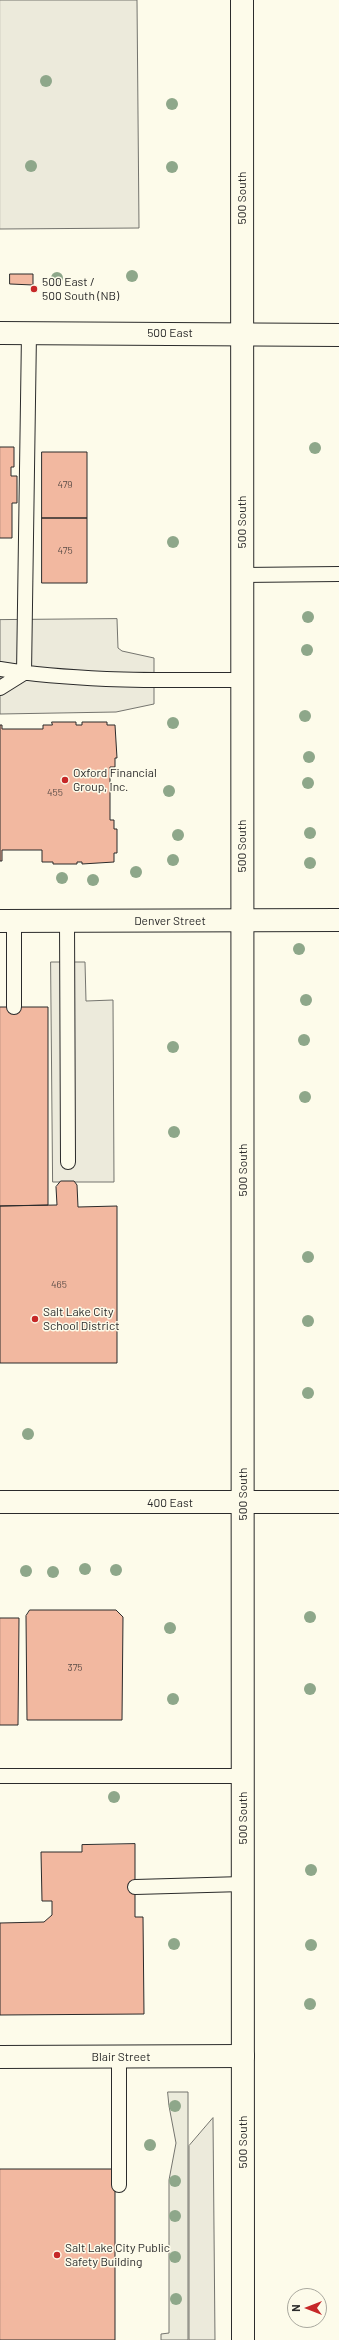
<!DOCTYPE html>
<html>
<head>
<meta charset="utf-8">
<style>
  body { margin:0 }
  #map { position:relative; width:339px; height:2340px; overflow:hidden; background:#fdfbea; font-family:Barlow,sans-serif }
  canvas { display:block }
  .north { position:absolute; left:287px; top:2288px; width:40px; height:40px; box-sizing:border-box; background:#fdfbea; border:1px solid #a9a89e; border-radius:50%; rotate:270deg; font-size:11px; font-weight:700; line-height:16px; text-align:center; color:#2b2b2b }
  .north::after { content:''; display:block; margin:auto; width:14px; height:18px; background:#c62828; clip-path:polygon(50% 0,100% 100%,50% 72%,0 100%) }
</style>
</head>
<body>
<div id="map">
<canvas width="339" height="2340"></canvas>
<div class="north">N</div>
</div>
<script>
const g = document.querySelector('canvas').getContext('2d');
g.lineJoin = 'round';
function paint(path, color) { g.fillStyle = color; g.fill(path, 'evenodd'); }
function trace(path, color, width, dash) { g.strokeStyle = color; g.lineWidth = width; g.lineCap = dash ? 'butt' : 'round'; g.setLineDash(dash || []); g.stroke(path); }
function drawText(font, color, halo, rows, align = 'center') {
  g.font = font + ' Barlow,sans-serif'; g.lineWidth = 3; g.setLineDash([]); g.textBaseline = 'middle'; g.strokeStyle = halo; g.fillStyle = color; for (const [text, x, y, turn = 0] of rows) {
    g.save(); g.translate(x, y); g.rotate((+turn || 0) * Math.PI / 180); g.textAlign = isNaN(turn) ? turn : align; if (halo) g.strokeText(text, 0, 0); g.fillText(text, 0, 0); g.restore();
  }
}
const green = new Path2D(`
  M 168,2092 L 188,2092 L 188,2340 L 161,2340 L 161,2334 L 169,2333 L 169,2180 L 176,2143 L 169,2106 Z`);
const parking = new Path2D(`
  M 0,0 L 137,0 L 139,228 L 0,229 Z
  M 117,619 L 118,648 L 122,651 L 154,658 L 154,704 L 116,712 L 0,714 L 0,620 Z
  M 51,962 L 85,962 L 86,1001 L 113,1000 L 114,1182 L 53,1182 Z
  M 213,2118 L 215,2340 L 189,2340 L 189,2146 Z`);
const building = new Path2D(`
  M 10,274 L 33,274 L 33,285 L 10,284 Z
  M 0,447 L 14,447 L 14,467 L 11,467 L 11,476 L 17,476 L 17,503 L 12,503 L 12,538 L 0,538 Z
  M 42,452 L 87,452 L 87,518 L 42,518 Z
  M 42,518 L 87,518 L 87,583 L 42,583 Z
  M 52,722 L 76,722 L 76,725 L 82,725 L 82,722 L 107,722 L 107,725 L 115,725 L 117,758 L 115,758 L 115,767 L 110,767 L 110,820 L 114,820 L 114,829 L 117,829 L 117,853 L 114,853 L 114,862 L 82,864 L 82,862 L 77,862 L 77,864 L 53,864 L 53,862 L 42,862 L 42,850 L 2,850 L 2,861 L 0,861 L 0,725 L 2,725 L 2,729 L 43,729 L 43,725 L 52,725 Z
  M 0,1007 L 48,1007 L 48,1205 L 0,1206 Z
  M 61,1181 L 74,1181 L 77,1185 L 78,1207 L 117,1206 L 117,1363 L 0,1363 L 0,1206 L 57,1205 L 56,1187 Z
  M 30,1610 L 116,1610 L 123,1617 L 122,1720 L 27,1720 L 26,1616 Z
  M 0,1618 L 19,1618 L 18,1725 L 0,1725 Z
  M 135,1844 L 135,1917 L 143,1917 L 144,2014 L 0,2015 L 0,1923 L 44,1922 L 52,1915 L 52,1901 L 42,1901 L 41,1852 L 82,1852 L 82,1845 Z
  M 0,2169 L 115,2169 L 115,2340 L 0,2340 Z`);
const lane = new Path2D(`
  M 242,575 L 339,574
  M 0,669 C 77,682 164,680 242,680
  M 0,688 L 24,673 L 29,333
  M 14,921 L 14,1007
  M 67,921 L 68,1162
  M 0,1776 L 243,1776
  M 135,1887 L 243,1884
  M 119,2057 L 119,2185`);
const street = new Path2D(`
  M 0,921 L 339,920
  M 0,1502 L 339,1502
  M 0,2057 L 243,2056`);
const secondary = new Path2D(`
  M 0,333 L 339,335`);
const primary = new Path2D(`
  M 242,0 L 243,2340`);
const trees = [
  [46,81],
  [172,104],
  [31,166],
  [172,167],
  [132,276],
  [57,278],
  [315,448],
  [173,542],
  [308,617],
  [307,650],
  [305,716],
  [173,723],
  [309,757],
  [308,783],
  [169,791],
  [310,833],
  [178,835],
  [173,860],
  [310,863],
  [136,872],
  [62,878],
  [93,880],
  [299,949],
  [306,1000],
  [304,1040],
  [173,1047],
  [305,1097],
  [174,1132],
  [308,1257],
  [308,1321],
  [308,1393],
  [28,1434],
  [85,1569],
  [116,1570],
  [26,1571],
  [53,1572],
  [310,1617],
  [170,1628],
  [310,1689],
  [173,1699],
  [114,1797],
  [311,1870],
  [174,1944],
  [311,1945],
  [310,2004],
  [175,2106],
  [150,2145],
  [175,2181],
  [175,2216],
  [175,2257],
  [176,2299]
];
const markers = [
  [34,289,4,"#c62828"],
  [65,780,4,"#c62828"],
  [35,1319,4,"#c62828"],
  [57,2255,4,"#c62828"]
];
const numberNames = [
  ["479",65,485],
  ["475",65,551],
  ["455",55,793],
  ["465",59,1285],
  ["375",75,1668]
];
const streetNames = [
  ["500 South",242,198,-90],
  ["500 East",170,333],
  ["500 South",242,522,-90],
  ["500 South",242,846,-90],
  ["Denver Street",170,921],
  ["500 South",243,1170,-90],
  ["500 South",243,1494,-90],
  ["400 East",170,1503],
  ["500 South",243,1818,-90],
  ["Blair Street",121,2057],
  ["500 South",243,2142,-90]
];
const poiNames = [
  ["500 East /",42,282],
  ["500 South (NB)",42,296],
  ["Oxford Financial",73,773],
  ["Group, Inc.",73,787],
  ["Salt Lake City",43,1312],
  ["School District",43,1326],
  ["Salt Lake City Public",65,2248],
  ["Safety Building",65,2262]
];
paint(green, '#ecebdb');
trace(green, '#74746e', 1);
paint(parking, '#eceadb');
trace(parking, '#74746e', 1);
paint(building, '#f2b8a0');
trace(building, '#2b2b2b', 1);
trace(lane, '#2b2b2b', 16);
trace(street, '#2b2b2b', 24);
trace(secondary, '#2b2b2b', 24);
trace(primary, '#2b2b2b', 24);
trace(lane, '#fdfbea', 14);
trace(street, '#fdfbea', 22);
trace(secondary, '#fdfbea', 22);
trace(primary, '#fdfbea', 22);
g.fillStyle = '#8ea78a';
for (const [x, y] of trees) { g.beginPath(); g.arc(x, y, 6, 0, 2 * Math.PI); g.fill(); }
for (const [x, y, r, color] of markers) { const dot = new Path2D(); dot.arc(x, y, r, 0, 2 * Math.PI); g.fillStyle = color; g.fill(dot); trace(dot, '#fdfbea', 1.5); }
drawText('10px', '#5d4e48', null, numberNames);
drawText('12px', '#2b2b2b', '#fdfbea', streetNames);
drawText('12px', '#2b2b2b', '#fdfbea', poiNames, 'left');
</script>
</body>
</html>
